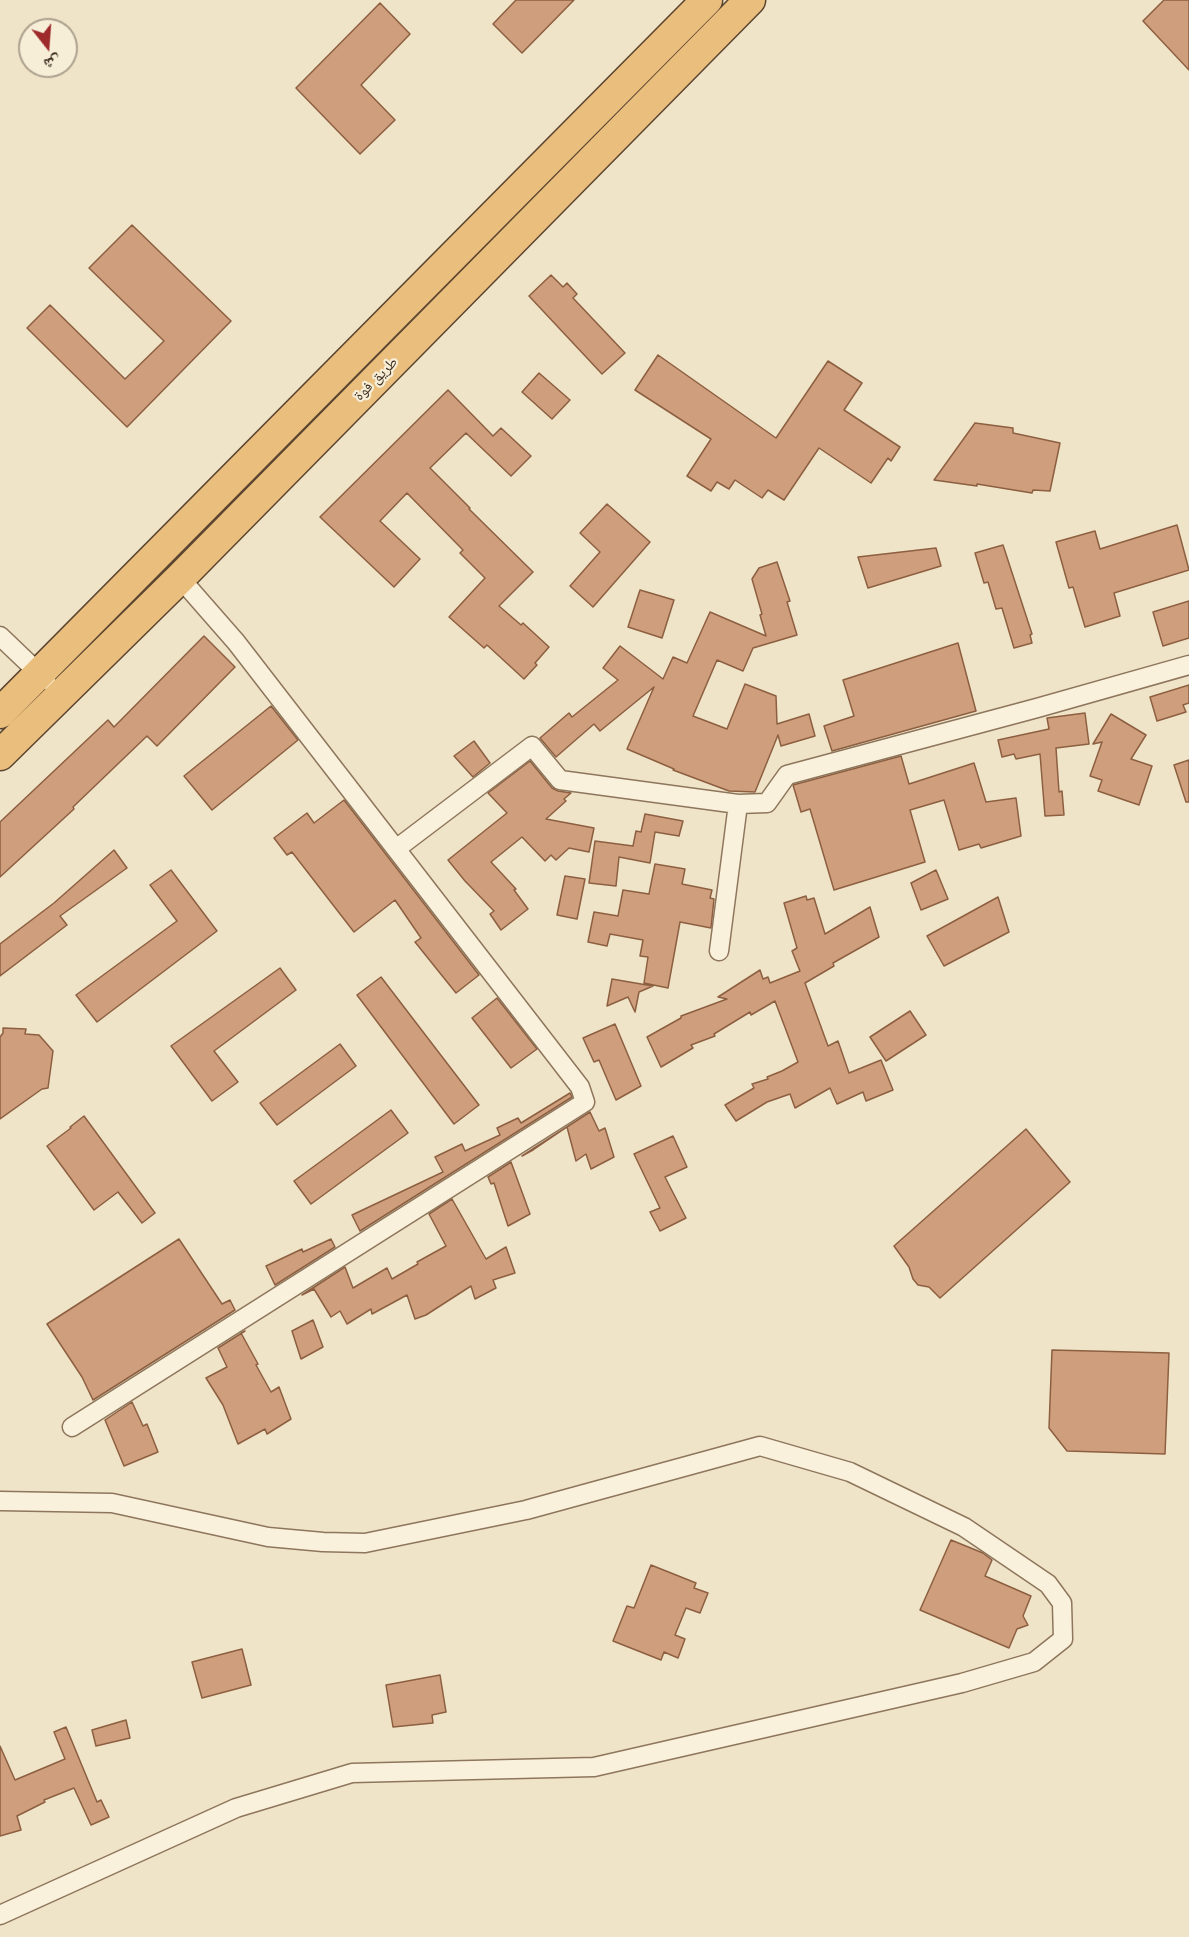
<!DOCTYPE html>
<html>
<head>
<meta charset="utf-8">
<style>
  body { margin:0 }
  #map { position:relative; width:1189px; height:1937px; overflow:hidden; background:#f0e4c8; font-family:"Libre Baskerville","Noto Naskh Arabic",serif }
  canvas { display:block }
  .north { position:absolute; left:18px; top:18px; width:60px; height:60px; box-sizing:border-box; background:#f7eed8; border:2px solid #ada18e; border-radius:50%; rotate:163deg; font-size:16px; font-weight:700; line-height:24px; text-align:center; color:#3d2e20 }
  .north::after { content:''; display:block; margin:auto; width:21px; height:27px; background:#9e2a2b; clip-path:polygon(50% 0,100% 100%,50% 72%,0 100%) }
</style>
</head>
<body>
<div id="map">
<canvas width="1189" height="1937"></canvas>
<div class="north">ش</div>
</div>
<script>
const g = document.querySelector('canvas').getContext('2d');
g.lineJoin = 'round';
function paint(path, color) { g.fillStyle = color; g.fill(path, 'evenodd'); }
function trace(path, color, width, dash) { g.strokeStyle = color; g.lineWidth = width; g.lineCap = dash ? 'butt' : 'round'; g.setLineDash(dash || []); g.stroke(path); }
function drawText(font, color, halo, rows, align = 'center') {
  g.font = font + ' "Libre Baskerville","Noto Naskh Arabic",serif'; g.lineWidth = 4.5; g.setLineDash([]); g.textBaseline = 'middle'; g.strokeStyle = halo; g.fillStyle = color; for (const [text, x, y, turn = 0] of rows) {
    g.save(); g.translate(x, y); g.rotate((+turn || 0) * Math.PI / 180); g.textAlign = isNaN(turn) ? turn : align; if (halo) g.strokeText(text, 0, 0); g.fillText(text, 0, 0); g.restore();
  }
}
const building = new Path2D(`
  M 516,0 L 574,0 L 522,53 L 493,24 Z
  M 1164,0 L 1189,0 L 1189,70 L 1143,21 Z
  M 380,3 L 410,34 L 361,85 L 395,120 L 360,154 L 296,88 Z
  M 132,225 L 231,321 L 127,427 L 27,328 L 50,305 L 125,379 L 164,341 L 89,268 Z
  M 551,275 L 563,287 L 567,283 L 577,294 L 573,298 L 625,353 L 602,374 L 529,296 Z
  M 658,355 L 776,438 L 828,361 L 862,383 L 844,410 L 900,447 L 891,461 L 888,458 L 871,483 L 819,448 L 784,500 L 768,490 L 762,498 L 735,480 L 729,489 L 717,482 L 711,491 L 687,476 L 711,439 L 635,390 Z
  M 539,373 L 570,400 L 552,419 L 522,392 Z
  M 448,390 L 493,436 L 501,428 L 531,456 L 511,476 L 466,433 L 430,468 L 470,508 L 469,509 L 533,572 L 499,606 L 521,625 L 523,623 L 549,647 L 535,663 L 537,665 L 524,679 L 487,645 L 484,648 L 449,617 L 485,578 L 460,553 L 463,550 L 407,493 L 380,521 L 420,559 L 394,587 L 320,517 Z
  M 975,423 L 1013,428 L 1013,433 L 1060,443 L 1050,491 L 1033,490 L 1032,493 L 977,484 L 977,486 L 934,480 Z
  M 607,504 L 650,542 L 593,607 L 570,586 L 600,552 L 580,533 Z
  M 1177,525 L 1189,570 L 1114,593 L 1120,616 L 1085,627 L 1073,587 L 1069,588 L 1056,542 L 1095,531 L 1100,549 Z
  M 1003,545 L 1032,634 L 1030,635 L 1032,643 L 1014,648 L 1002,608 L 996,609 L 988,582 L 984,583 L 975,553 Z
  M 936,548 L 941,566 L 868,588 L 858,557 Z
  M 777,562 L 790,601 L 787,602 L 797,635 L 753,648 L 743,671 L 717,660 L 693,716 L 727,729 L 745,684 L 776,696 L 777,724 L 809,714 L 815,736 L 781,746 L 778,735 L 755,792 L 729,791 L 673,770 L 674,769 L 627,749 L 654,687 L 600,731 L 594,724 L 556,757 L 540,738 L 569,713 L 572,717 L 618,680 L 603,668 L 620,646 L 663,679 L 673,657 L 687,663 L 710,612 L 766,636 L 760,615 L 762,614 L 752,579 L 759,568 Z
  M 640,590 L 674,600 L 662,638 L 628,627 Z
  M 1189,601 L 1189,638 L 1163,646 L 1153,612 Z
  M 204,636 L 235,667 L 157,746 L 147,736 L 73,807 L 74,809 L 0,877 L 0,822 L 108,720 L 114,727 Z
  M 958,643 L 976,711 L 832,751 L 824,726 L 854,716 L 843,680 Z
  M 1189,685 L 1189,703 L 1183,705 L 1186,712 L 1157,721 L 1150,697 Z
  M 271,706 L 298,740 L 212,810 L 184,776 Z
  M 1085,713 L 1089,744 L 1056,748 L 1059,792 L 1062,791 L 1064,815 L 1045,816 L 1040,754 L 1016,759 L 1014,754 L 1002,757 L 998,740 L 1049,729 L 1047,718 Z
  M 1111,714 L 1146,735 L 1131,759 L 1152,766 L 1139,805 L 1098,791 L 1102,780 L 1090,776 L 1102,742 L 1093,744 Z
  M 474,741 L 490,763 L 473,777 L 454,756 Z
  M 901,756 L 909,784 L 974,763 L 986,802 L 1016,798 L 1021,836 L 981,848 L 979,844 L 959,850 L 944,800 L 910,810 L 925,862 L 834,890 L 810,809 L 801,812 L 793,785 Z
  M 1189,760 L 1189,802 L 1186,802 L 1174,765 Z
  M 530,761 L 552,788 L 558,791 L 571,793 L 564,799 L 566,801 L 546,819 L 594,828 L 589,852 L 569,848 L 556,860 L 551,855 L 545,861 L 522,837 L 491,862 L 516,889 L 514,890 L 528,909 L 501,930 L 490,914 L 494,911 L 465,881 L 448,860 L 507,813 L 488,793 Z
  M 344,800 L 479,975 L 456,993 L 415,942 L 421,938 L 395,900 L 354,932 L 292,852 L 287,855 L 274,838 L 307,813 L 314,823 Z
  M 645,814 L 683,821 L 679,836 L 655,832 L 650,863 L 619,857 L 616,886 L 589,883 L 595,841 L 633,846 L 636,831 L 641,832 Z
  M 114,850 L 127,868 L 60,916 L 67,925 L 0,976 L 0,944 L 54,903 Z
  M 655,864 L 685,869 L 682,884 L 712,890 L 710,898 L 714,899 L 711,928 L 680,922 L 668,988 L 644,983 L 648,957 L 640,956 L 643,940 L 610,934 L 607,946 L 588,942 L 594,912 L 618,916 L 623,890 L 649,894 Z
  M 171,870 L 217,931 L 97,1022 L 76,995 L 177,921 L 150,885 Z
  M 936,870 L 948,899 L 921,910 L 911,883 Z
  M 565,876 L 585,879 L 577,919 L 557,915 Z
  M 806,896 L 807,900 L 814,898 L 825,934 L 870,907 L 879,937 L 833,963 L 834,966 L 805,983 L 828,1046 L 838,1041 L 849,1073 L 881,1060 L 893,1090 L 866,1101 L 863,1092 L 837,1104 L 830,1088 L 795,1108 L 790,1094 L 767,1102 L 736,1121 L 725,1105 L 754,1088 L 752,1084 L 768,1079 L 767,1077 L 782,1071 L 798,1062 L 775,1001 L 751,1015 L 750,1012 L 714,1034 L 715,1036 L 691,1045 L 693,1048 L 661,1067 L 647,1037 L 681,1018 L 681,1016 L 727,999 L 718,997 L 760,970 L 763,979 L 768,977 L 770,983 L 800,971 L 792,951 L 797,948 L 784,903 Z
  M 998,897 L 1009,932 L 944,966 L 927,936 Z
  M 280,968 L 296,990 L 214,1051 L 238,1082 L 212,1101 L 171,1046 Z
  M 381,977 L 479,1105 L 454,1124 L 357,995 Z
  M 612,979 L 641,984 L 653,986 L 639,992 L 635,1012 L 628,997 L 607,1006 Z
  M 497,998 L 537,1049 L 511,1068 L 472,1018 Z
  M 910,1011 L 926,1035 L 886,1061 L 870,1037 Z
  M 615,1024 L 641,1086 L 616,1100 L 599,1060 L 594,1062 L 583,1038 Z
  M 3,1028 L 26,1029 L 25,1034 L 39,1035 L 53,1051 L 48,1088 L 42,1089 L 0,1119 L 0,1037 L 3,1033 Z
  M 340,1044 L 356,1066 L 277,1125 L 260,1103 Z
  M 570,1093 L 572,1097 L 360,1231 L 352,1215 L 443,1172 L 435,1157 L 462,1144 L 465,1151 L 500,1135 L 497,1128 L 518,1118 L 521,1123 Z
  M 391,1110 L 408,1133 L 311,1204 L 294,1181 Z
  M 590,1112 L 599,1131 L 605,1128 L 614,1157 L 591,1169 L 586,1154 L 576,1161 L 567,1127 L 533,1150 L 522,1156 Z
  M 84,1116 L 155,1213 L 142,1223 L 118,1192 L 94,1210 L 47,1146 L 71,1128 L 70,1127 Z
  M 1026,1129 L 1070,1182 L 940,1298 L 929,1287 L 918,1285 L 913,1279 L 909,1267 L 894,1246 Z
  M 673,1136 L 687,1167 L 665,1177 L 686,1218 L 660,1231 L 650,1212 L 660,1208 L 634,1154 Z
  M 511,1162 L 530,1214 L 508,1226 L 494,1183 L 491,1184 L 488,1177 Z
  M 452,1199 L 486,1259 L 506,1247 L 515,1273 L 493,1280 L 496,1288 L 475,1299 L 471,1286 L 426,1315 L 415,1319 L 407,1295 L 372,1314 L 371,1309 L 347,1324 L 340,1311 L 331,1317 L 314,1289 L 302,1295 L 345,1267 L 353,1288 L 387,1268 L 392,1279 L 418,1264 L 417,1262 L 446,1246 L 429,1214 Z
  M 179,1239 L 222,1304 L 230,1300 L 235,1310 L 93,1400 L 82,1377 L 47,1324 Z
  M 331,1239 L 335,1247 L 275,1285 L 266,1266 L 302,1249 L 303,1252 Z
  M 313,1320 L 323,1347 L 301,1359 L 292,1331 Z
  M 245,1331 L 241,1333 L 258,1364 L 256,1365 L 271,1392 L 279,1387 L 291,1419 L 267,1434 L 265,1429 L 238,1444 L 223,1405 L 206,1378 L 227,1367 L 218,1348 Z
  M 1052,1350 L 1169,1353 L 1165,1454 L 1067,1451 L 1049,1428 Z
  M 132,1402 L 143,1426 L 147,1424 L 158,1452 L 124,1466 L 105,1420 Z
  M 951,1540 L 983,1553 L 992,1560 L 985,1576 L 1031,1596 L 1023,1616 L 1028,1625 L 1017,1629 L 1009,1648 L 920,1610 Z
  M 651,1565 L 696,1583 L 694,1588 L 708,1593 L 700,1613 L 686,1608 L 675,1635 L 685,1639 L 678,1658 L 664,1652 L 661,1660 L 613,1641 L 627,1606 L 634,1608 Z
  M 242,1649 L 251,1685 L 202,1698 L 192,1662 Z
  M 440,1675 L 446,1712 L 432,1715 L 433,1723 L 393,1727 L 386,1685 Z
  M 126,1720 L 130,1738 L 96,1746 L 92,1730 Z
  M 66,1727 L 97,1802 L 101,1800 L 109,1817 L 91,1825 L 74,1788 L 44,1800 L 45,1802 L 17,1816 L 21,1830 L 0,1836 L 0,1746 L 15,1780 L 65,1759 L 54,1732 Z`);
const minor = new Path2D(`
  M 0,636 L 46,680
  M 738,804 L 767,803 L 787,775 L 1037,708 L 1189,665
  M 396,849 L 532,746 L 560,780 L 738,804 L 719,951
  M 72,1427 L 585,1102 L 580,1087 L 546,1043 L 236,642 L 180,578
  M 0,1501 L 112,1503 L 268,1537 L 323,1542 L 365,1543 L 526,1510 L 760,1446 L 850,1472 L 964,1527 L 1048,1584 L 1062,1603 L 1063,1639 L 1034,1662 L 962,1683 L 594,1767 L 352,1773 L 236,1808 L 0,1915`);
const trunk = new Path2D(`
  M 0,713 L 707,0
  M 0,755 L 180,578 L 750,0`);
const streetNames = [
  ["طريق فوة",376,379,-45]
];
paint(building, '#cf9f7d');
trace(building, '#8d5f41', 1.5);
trace(minor, '#8d765c', 21);
trace(trunk, '#5b4430', 33);
trace(minor, '#faf1dc', 18);
trace(trunk, '#eabe7c', 30);
drawText('15px', '#3d2e20', '#f7eed8', streetNames);
</script>
</body>
</html>
